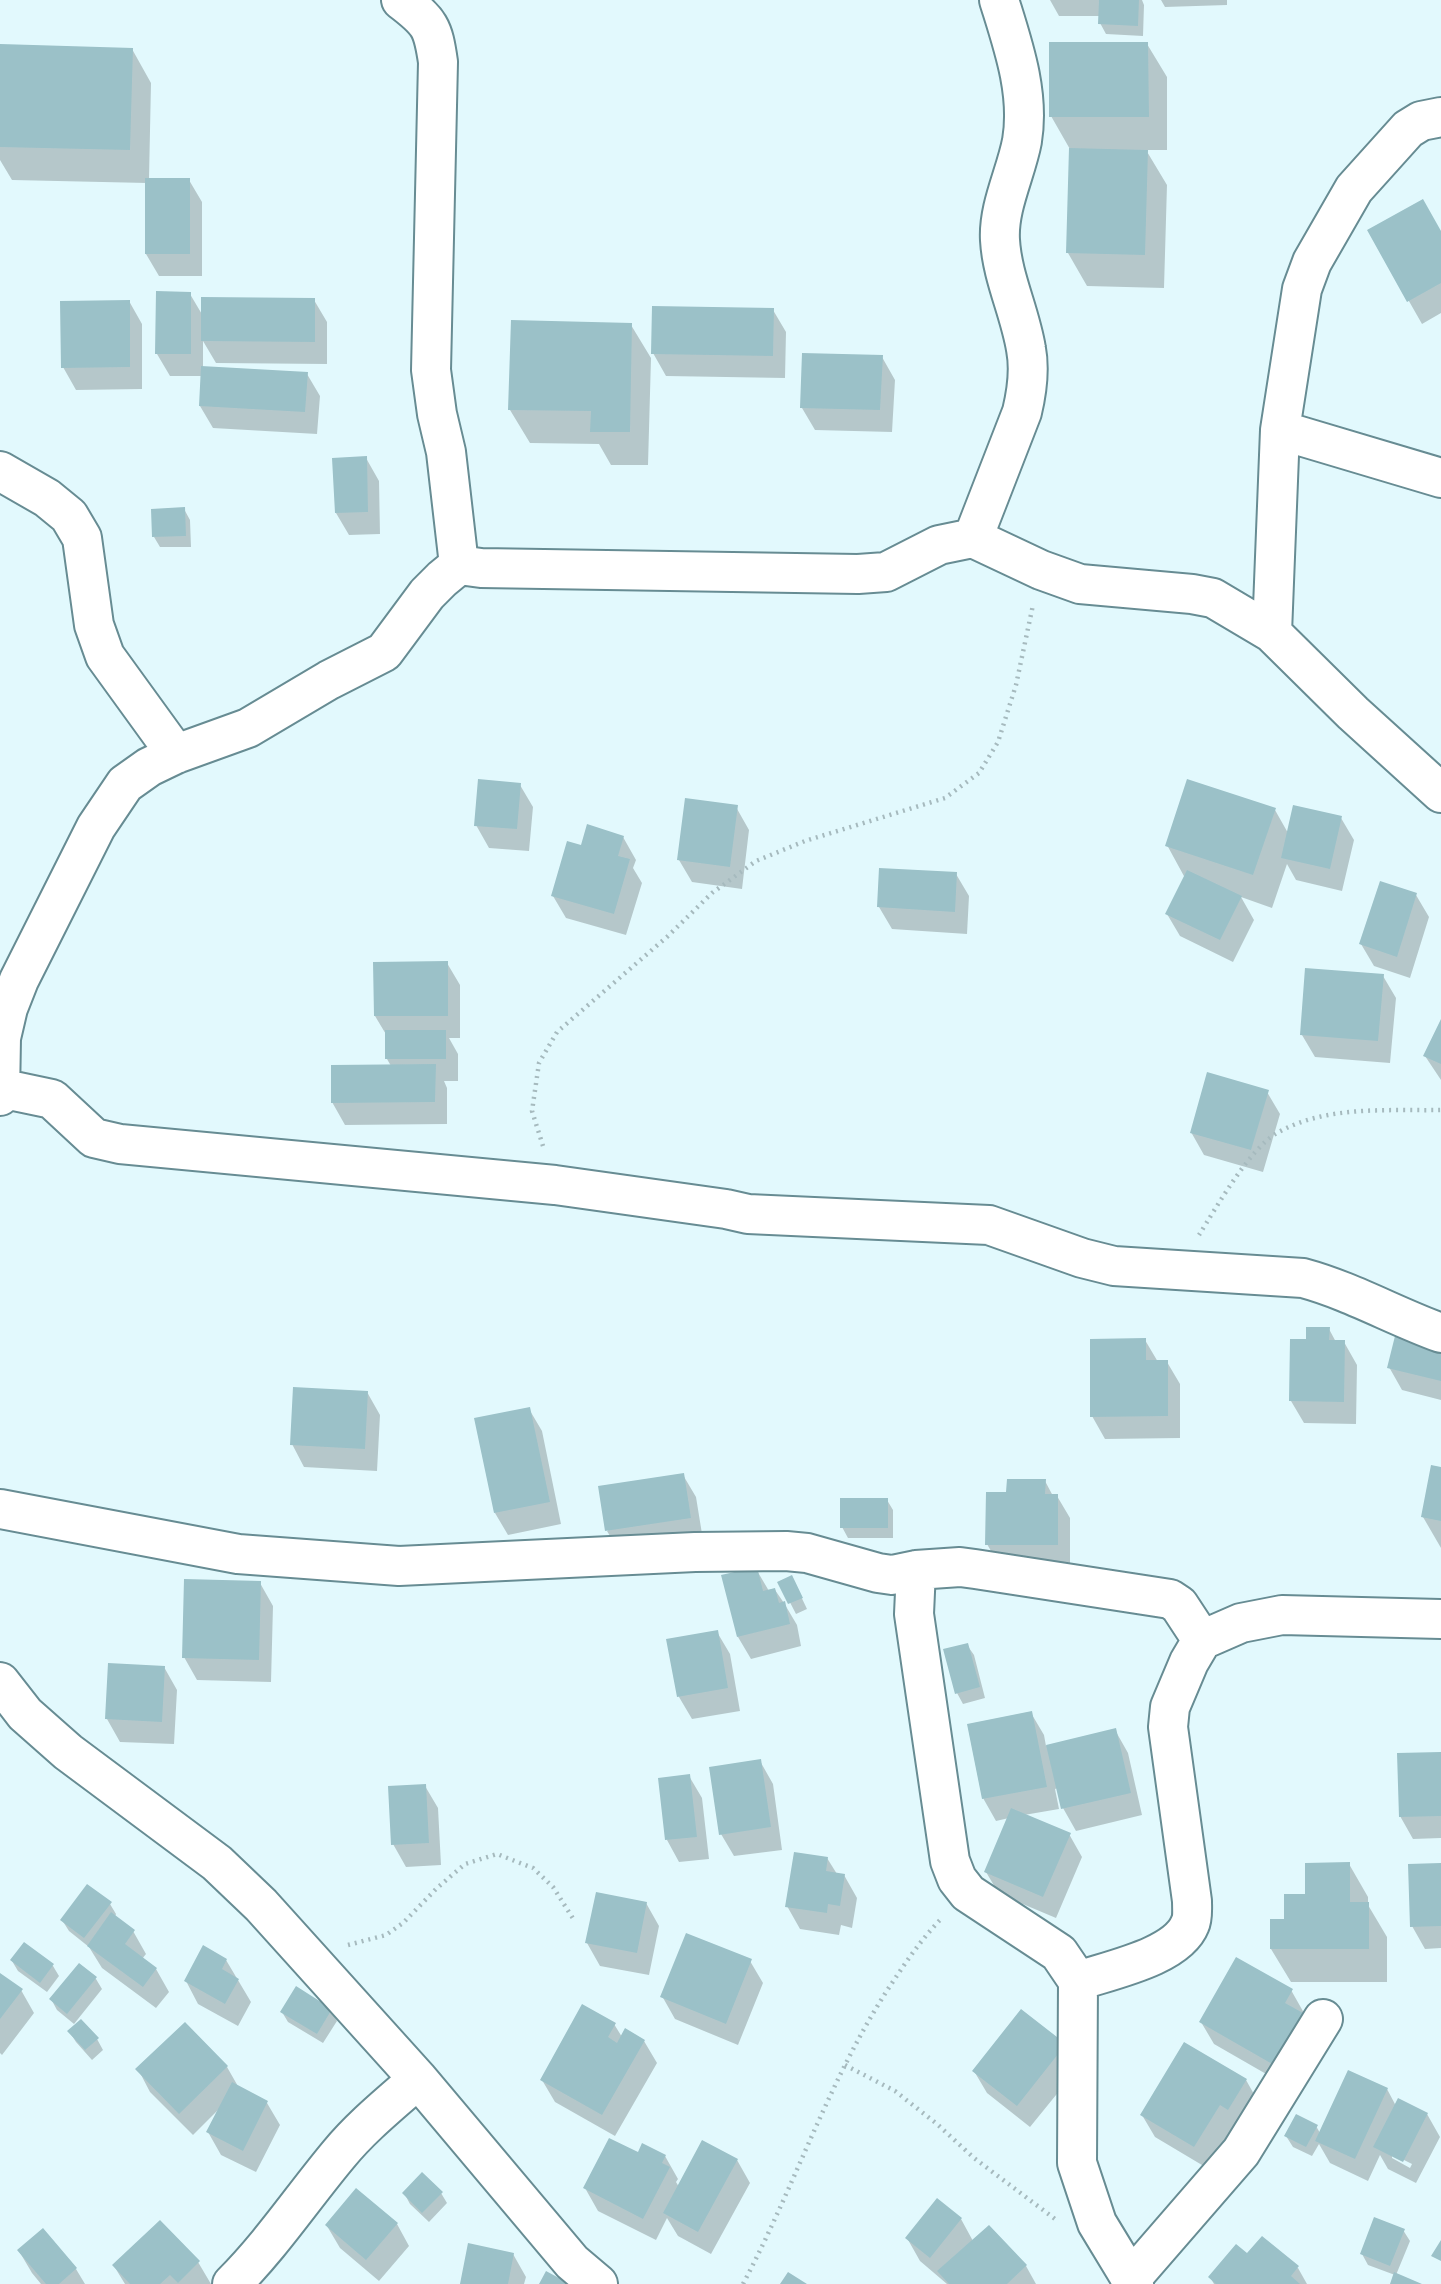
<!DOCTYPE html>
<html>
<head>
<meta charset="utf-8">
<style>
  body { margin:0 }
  canvas { display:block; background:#e2f9fd }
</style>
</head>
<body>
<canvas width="1441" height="2284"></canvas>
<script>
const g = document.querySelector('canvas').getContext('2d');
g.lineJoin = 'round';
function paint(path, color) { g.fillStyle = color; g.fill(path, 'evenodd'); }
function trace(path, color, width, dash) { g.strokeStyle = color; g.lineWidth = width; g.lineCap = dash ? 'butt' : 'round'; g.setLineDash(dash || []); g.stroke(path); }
const shadow = new Path2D(`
  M 1050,0 L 1142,0 L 1144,5 L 1143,36 L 1106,34 L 1100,23 L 1100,16 L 1059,16 Z
  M 1161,0 L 1227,0 L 1227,5 L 1165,7 Z
  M 1147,44 L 1167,77 L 1167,150 L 1146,150 L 1167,185 L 1164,288 L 1087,286 L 1068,253 L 1071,151 L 1051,116 Z
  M 0,46 L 132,49 L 151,83 L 149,179 L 189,180 L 202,202 L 202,276 L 159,276 L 146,254 L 147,183 L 12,180 L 0,160 Z
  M 1369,231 L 1441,233 L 1441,313 L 1422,324 Z
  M 190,294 L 203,316 L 314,300 L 327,322 L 327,364 L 216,363 L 203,341 L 203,368 L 307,374 L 320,396 L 317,434 L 213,428 L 200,406 L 202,376 L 170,376 L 157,354 Z
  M 129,301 L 142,324 L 142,389 L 76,390 L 63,367 Z
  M 773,310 L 786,332 L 785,378 L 666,376 L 653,353 Z
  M 631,325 L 651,358 L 648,465 L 611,465 L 599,444 L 530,443 L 510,410 Z
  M 882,357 L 895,380 L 892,432 L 815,430 L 802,408 Z
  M 366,458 L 379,481 L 380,534 L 349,535 L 336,513 Z
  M 184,509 L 190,520 L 191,547 L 160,547 L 154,537 Z
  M 520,785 L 533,807 L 529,851 L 489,848 L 476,825 Z
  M 736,807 L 749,830 L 742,889 L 692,882 L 679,860 Z
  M 1275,810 L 1288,833 L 1341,818 L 1354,840 L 1342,891 L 1296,880 L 1287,864 L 1272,908 L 1241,897 L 1254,920 L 1233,962 L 1180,936 L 1167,914 L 1185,878 L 1167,845 Z
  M 623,837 L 636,860 L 633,868 L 642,883 L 626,935 L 566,918 L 553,896 L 582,847 Z
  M 956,874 L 969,896 L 967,934 L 892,929 L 879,907 Z
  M 1416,895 L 1429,917 L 1410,978 L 1374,966 L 1361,944 Z
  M 447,963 L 460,985 L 460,1038 L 449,1038 L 458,1054 L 458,1081 L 444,1081 L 447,1088 L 447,1124 L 345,1125 L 332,1102 L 391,1066 L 387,1059 L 387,1036 L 375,1016 Z
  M 1383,976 L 1396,998 L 1390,1063 L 1315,1057 L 1302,1035 Z
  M 1441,1023 L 1441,1080 L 1425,1056 Z
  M 1267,1092 L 1280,1114 L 1263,1172 L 1204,1155 L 1191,1132 Z
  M 1329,1329 L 1336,1342 L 1344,1342 L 1357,1365 L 1356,1424 L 1304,1423 L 1291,1401 L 1308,1341 Z
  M 1145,1340 L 1158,1362 L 1167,1362 L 1180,1384 L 1180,1438 L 1105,1439 L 1092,1416 Z
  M 1441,1349 L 1441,1400 L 1402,1390 L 1389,1367 Z
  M 367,1392 L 380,1415 L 377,1471 L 304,1467 L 292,1444 Z
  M 529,1409 L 542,1431 L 561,1524 L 508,1535 L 495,1513 Z
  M 1441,1469 L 1441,1548 L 1423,1517 Z
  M 683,1475 L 696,1497 L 703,1540 L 620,1553 L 607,1531 Z
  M 1045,1481 L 1053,1496 L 1057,1496 L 1070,1518 L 1070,1567 L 1000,1567 L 987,1544 L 1008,1494 Z
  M 887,1500 L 893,1510 L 893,1538 L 848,1538 L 842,1527 Z
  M 756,1569 L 769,1591 L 775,1590 L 784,1603 L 797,1625 L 801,1646 L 751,1659 L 738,1637 Z
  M 260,1583 L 273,1606 L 271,1682 L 197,1680 L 184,1657 Z
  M 780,1583 L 797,1588 L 807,1609 L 796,1614 Z
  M 717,1632 L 730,1654 L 740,1711 L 692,1719 L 679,1697 L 669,1641 Z
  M 967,1645 L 974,1655 L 985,1698 L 963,1704 L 957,1693 Z
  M 164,1667 L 177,1690 L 174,1744 L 120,1742 L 107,1719 Z
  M 1031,1713 L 1044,1735 L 1046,1746 L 1115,1730 L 1128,1753 L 1142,1815 L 1076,1831 L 1063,1808 L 1058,1788 L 1055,1789 L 1059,1809 L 1024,1815 L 1069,1834 L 1082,1857 L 1056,1918 L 999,1894 L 986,1872 L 1009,1818 L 996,1821 L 983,1798 Z
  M 1441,1754 L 1441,1838 L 1413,1839 L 1400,1816 Z
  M 760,1761 L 773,1784 L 782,1850 L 734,1856 L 721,1834 Z
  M 689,1776 L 702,1798 L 709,1859 L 679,1862 L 667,1840 Z
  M 425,1786 L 438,1808 L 441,1865 L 406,1867 L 393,1844 Z
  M 827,1858 L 837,1874 L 844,1875 L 857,1898 L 852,1928 L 841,1925 L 839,1935 L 800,1929 L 787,1906 Z
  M 1349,1864 L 1368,1897 L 1368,1905 L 1387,1937 L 1387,1982 L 1291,1982 L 1271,1949 L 1286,1920 L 1307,1896 Z
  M 1441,1864 L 1441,1948 L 1425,1949 L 1412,1926 Z
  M 646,1903 L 659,1926 L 649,1975 L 600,1966 L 587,1943 Z
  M 110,1904 L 116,1914 L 115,1917 L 133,1931 L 146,1954 L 142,1959 L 156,1969 L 169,1992 L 156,2008 L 102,1968 L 89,1947 L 69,1931 L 62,1920 Z
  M 226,1960 L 251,2002 L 238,2026 L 198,2004 L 186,1981 Z
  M 12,1961 L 53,1966 L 59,1976 L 47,1992 L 18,1971 Z
  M 750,1961 L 763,1983 L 738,2045 L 675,2019 L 662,1996 Z
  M 79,1965 L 96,1979 L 102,1989 L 74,2024 L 57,2010 L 51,1999 Z
  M 0,1975 L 21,1990 L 34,2013 L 2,2055 L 0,2053 Z
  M 1291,1990 L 1304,2013 L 1287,2086 L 1214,2044 L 1201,2022 Z
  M 331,2011 L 337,2021 L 323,2043 L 288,2022 L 282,2012 Z
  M 1022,2011 L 1078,2068 L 1030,2127 L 987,2093 L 974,2071 Z
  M 614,2024 L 622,2037 L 644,2041 L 657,2063 L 615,2136 L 555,2102 L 542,2080 Z
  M 69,2031 L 97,2039 L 103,2050 L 92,2060 L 76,2042 Z
  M 227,2067 L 239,2088 L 267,2103 L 280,2125 L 256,2172 L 221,2155 L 208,2132 L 219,2109 L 193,2135 L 150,2092 L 138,2069 Z
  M 1246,2080 L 1259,2103 L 1241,2132 L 1233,2126 L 1207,2168 L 1155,2137 L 1142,2115 Z
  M 1387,2089 L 1396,2106 L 1427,2114 L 1440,2137 L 1416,2183 L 1388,2169 L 1380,2155 L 1368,2181 L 1330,2163 L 1319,2144 L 1312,2156 L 1293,2147 L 1286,2136 L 1316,2126 L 1320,2133 ZM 1392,2154 L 1412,2164 L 1410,2168 L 1392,2158 Z
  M 665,2156 L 678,2179 L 676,2182 L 679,2187 L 737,2160 L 750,2183 L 711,2254 L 678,2236 L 667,2218 L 656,2240 L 598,2211 L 585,2188 Z
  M 404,2193 L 441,2193 L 447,2203 L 429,2222 L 410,2204 Z
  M 961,2219 L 973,2241 L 989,2227 L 1026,2266 L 1036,2284 L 947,2284 L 920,2261 L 907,2238 Z
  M 397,2224 L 409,2246 L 379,2281 L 340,2248 L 327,2226 Z
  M 1403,2230 L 1410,2241 L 1396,2275 L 1417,2284 L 1391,2284 L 1395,2275 L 1368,2265 L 1362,2254 Z
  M 19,2251 L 76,2269 L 85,2284 L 41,2284 L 32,2273 Z
  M 513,2254 L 526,2277 L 524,2284 L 461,2284 Z
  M 1247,2256 L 1298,2268 L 1307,2284 L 1214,2284 L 1210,2277 Z
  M 198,2262 L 211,2284 L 125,2284 L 114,2266 Z`);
const building = new Path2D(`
  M 1099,0 L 1139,0 L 1138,26 L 1098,24 Z
  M 1049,42 L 1148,42 L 1149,117 L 1049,117 Z
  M 0,44 L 133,48 L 130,150 L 0,147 Z
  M 1069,148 L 1148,150 L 1145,255 L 1066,253 Z
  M 145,178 L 190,178 L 190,254 L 145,254 Z
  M 1423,199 L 1441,231 L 1441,283 L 1407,302 L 1367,230 Z
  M 156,291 L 191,292 L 191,354 L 155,354 Z
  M 201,297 L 315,298 L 315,342 L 201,341 Z
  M 130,300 L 130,367 L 61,368 L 60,301 Z
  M 652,306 L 774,308 L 773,356 L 651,354 Z
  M 511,320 L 632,323 L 630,432 L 590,432 L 591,411 L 508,410 Z
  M 802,353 L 883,355 L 880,410 L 800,408 Z
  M 201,366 L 308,372 L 305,412 L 199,406 Z
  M 367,456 L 368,512 L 335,513 L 332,458 Z
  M 185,507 L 186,536 L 152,537 L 151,509 Z
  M 478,779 L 521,783 L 517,829 L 474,826 Z
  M 1187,779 L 1276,808 L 1253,875 L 1165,846 Z
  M 685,798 L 738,805 L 730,867 L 677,860 Z
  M 1293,805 L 1342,816 L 1330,869 L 1281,858 Z
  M 587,824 L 624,836 L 618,856 L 630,859 L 614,914 L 551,896 L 567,841 L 581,845 Z
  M 879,868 L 957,872 L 955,912 L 877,907 Z
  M 1187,870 L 1242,896 L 1220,940 L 1165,914 Z
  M 1380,881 L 1417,893 L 1397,957 L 1359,944 Z
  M 448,961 L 448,1016 L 374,1016 L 373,962 Z
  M 1305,968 L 1384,974 L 1378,1041 L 1300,1035 Z
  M 1441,1019 L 1441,1064 L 1423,1056 Z
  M 385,1030 L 446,1030 L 446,1059 L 385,1059 Z
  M 436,1064 L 435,1102 L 331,1103 L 331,1065 Z
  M 1207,1072 L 1269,1090 L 1251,1150 L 1190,1133 Z
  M 1306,1327 L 1330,1327 L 1329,1340 L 1345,1340 L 1344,1402 L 1289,1401 L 1290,1339 L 1306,1339 Z
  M 1395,1336 L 1441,1347 L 1441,1381 L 1387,1368 Z
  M 1146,1338 L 1146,1360 L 1168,1360 L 1168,1416 L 1090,1417 L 1090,1339 Z
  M 293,1387 L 368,1391 L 365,1449 L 290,1445 Z
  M 530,1407 L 550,1502 L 494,1513 L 474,1418 Z
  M 1431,1465 L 1441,1467 L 1441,1521 L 1421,1517 Z
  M 684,1473 L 691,1518 L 605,1531 L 598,1486 Z
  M 1007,1479 L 1046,1479 L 1045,1494 L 1058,1494 L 1058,1545 L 985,1545 L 986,1492 L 1006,1492 Z
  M 840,1498 L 888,1498 L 888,1528 L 840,1528 Z
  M 757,1567 L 763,1591 L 775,1588 L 779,1603 L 785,1601 L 790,1624 L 737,1637 L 721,1575 Z
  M 792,1575 L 803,1598 L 788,1604 L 777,1582 Z
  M 184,1579 L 261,1581 L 259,1660 L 182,1658 Z
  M 718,1630 L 728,1688 L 677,1697 L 666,1639 Z
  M 968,1643 L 980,1687 L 955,1694 L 943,1649 Z
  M 108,1663 L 165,1666 L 162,1722 L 105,1719 Z
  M 1032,1711 L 1047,1787 L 982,1799 L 967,1724 Z
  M 1116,1728 L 1131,1793 L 1061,1809 L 1046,1745 Z
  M 1441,1752 L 1441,1816 L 1399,1817 L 1397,1753 Z
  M 761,1759 L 771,1827 L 719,1835 L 709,1767 Z
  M 690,1774 L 697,1837 L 665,1840 L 658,1778 Z
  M 426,1784 L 429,1843 L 391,1845 L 388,1786 Z
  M 1011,1808 L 1071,1833 L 1043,1897 L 984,1872 Z
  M 794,1852 L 828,1857 L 826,1871 L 845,1874 L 840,1906 L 828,1904 L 827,1913 L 785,1907 Z
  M 1350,1862 L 1350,1902 L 1369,1902 L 1369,1949 L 1270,1949 L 1270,1919 L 1284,1919 L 1284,1894 L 1305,1894 L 1305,1863 Z
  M 1441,1863 L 1441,1926 L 1410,1927 L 1408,1864 Z
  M 87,1884 L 112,1902 L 84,1938 L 60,1920 Z
  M 596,1892 L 647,1902 L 637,1953 L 585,1943 Z
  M 111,1912 L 135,1930 L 125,1944 L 157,1968 L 143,1987 L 87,1946 Z
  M 686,1933 L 752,1959 L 726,2024 L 660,1997 Z
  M 24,1942 L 54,1964 L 40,1983 L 10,1960 Z
  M 203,1945 L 227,1959 L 222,1969 L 239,1979 L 225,2004 L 184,1981 Z
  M 1236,1957 L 1293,1989 L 1285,2003 L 1303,2013 L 1274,2065 L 1199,2022 Z
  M 79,1963 L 97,1977 L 67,2014 L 49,1999 Z
  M 0,1973 L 23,1989 L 0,2019 Z
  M 296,1986 L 332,2009 L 317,2034 L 280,2012 Z
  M 582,2004 L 616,2023 L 608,2037 L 617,2043 L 625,2028 L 645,2040 L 602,2115 L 540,2080 Z
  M 1021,2009 L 1066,2044 L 1017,2106 L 972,2071 Z
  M 81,2019 L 99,2038 L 85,2050 L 67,2031 Z
  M 185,2022 L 228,2066 L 179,2114 L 135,2069 Z
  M 1184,2042 L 1247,2079 L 1228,2110 L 1220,2105 L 1194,2147 L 1140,2115 Z
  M 1348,2070 L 1388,2088 L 1355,2159 L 1315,2141 Z
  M 232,2082 L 268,2101 L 243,2151 L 206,2132 Z
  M 1398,2098 L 1428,2113 L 1403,2162 L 1373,2147 Z
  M 1296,2114 L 1318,2125 L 1306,2147 L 1284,2136 Z
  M 609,2138 L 638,2152 L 642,2143 L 666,2155 L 662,2163 L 670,2167 L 643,2219 L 583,2188 Z
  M 702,2140 L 738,2159 L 698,2232 L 663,2213 Z
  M 422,2172 L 443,2192 L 422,2213 L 402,2193 Z
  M 356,2188 L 398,2223 L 366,2260 L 325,2225 Z
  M 937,2198 L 962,2218 L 930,2258 L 905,2238 Z
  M 1374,2217 L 1405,2229 L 1390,2266 L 1360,2254 Z
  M 160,2220 L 200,2261 L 178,2283 L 170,2275 L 160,2284 L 130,2284 L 112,2265 Z
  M 989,2225 L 1027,2265 L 1007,2284 L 949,2284 L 937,2271 Z
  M 43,2228 L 77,2268 L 59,2284 L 46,2284 L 17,2250 Z
  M 1262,2236 L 1299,2266 L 1291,2276 L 1300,2284 L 1216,2284 L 1208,2277 L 1236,2244 L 1247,2253 Z
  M 1441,2240 L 1441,2261 L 1431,2256 Z
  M 468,2243 L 514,2253 L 508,2284 L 460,2284 Z
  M 546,2271 L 570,2284 L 539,2284 Z
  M 788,2272 L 807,2284 L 780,2284 Z
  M 1394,2272 L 1422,2284 L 1390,2284 Z`);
const path = new Path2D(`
  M 543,1146 L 532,1111 L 539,1063 L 557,1032 L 668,936 L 712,893 L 756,861 L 805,841 L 945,798 L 979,773 L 998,742 L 1016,685 L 1033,605
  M 1199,1235 C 1216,1208 1250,1148 1277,1133 C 1326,1105 1387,1111 1441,1110
  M 348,1945 L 386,1935 L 403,1923 L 437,1888 L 465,1864 L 497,1854 L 533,1868 L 553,1887 L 574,1920
  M 845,2065 L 895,2091 L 937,2124 L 974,2158 L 1055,2219
  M 743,2284 C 795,2186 829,2079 890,1986 C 906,1962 922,1938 942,1918`);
const minor = new Path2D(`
  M 401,0 C 430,22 433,27 438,62 L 431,370 L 437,414 L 446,452 L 459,565
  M 1280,430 L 1441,478
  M 0,471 L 47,498 L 69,516 L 82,538 L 94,625 L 105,656 L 176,754
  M 973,538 L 1022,412 C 1027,391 1030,370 1026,349 C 1020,312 1002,277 1000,240 C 998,207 1016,173 1022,141 C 1030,93 1013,45 999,0
  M 1272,633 L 1280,430 L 1302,289 L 1312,262 L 1354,189 L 1408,129 L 1421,121 L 1441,117
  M 0,1088 L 52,1099 L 94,1138 L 120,1144 L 555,1185 L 726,1209 L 748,1214 L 989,1225 L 1082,1258 L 1114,1266 L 1303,1278 C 1351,1291 1394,1316 1441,1333
  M 0,1096 L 1,1038 L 8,1008 L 19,980 L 96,827 L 125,784 L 149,767 L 176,754 L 248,728 L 329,680 L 384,652 L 427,594 L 442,579 L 459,565 L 481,568 L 858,574 L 886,572 L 939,545 L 973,538 L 1041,570 L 1080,584 L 1192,594 L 1213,598 L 1272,633 L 1353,713 L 1441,793
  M 0,1509 L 238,1554 L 399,1566 L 695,1552 L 786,1551 L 807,1553 L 878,1573 L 892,1575 L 916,1570 L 960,1567 L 975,1569 L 1170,1599 L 1179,1605 L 1202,1640
  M 916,1570 L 914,1614 L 950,1861 L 957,1879 L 968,1893 L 1059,1953 L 1078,1981 L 1077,2163 L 1097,2223 L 1134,2284
  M 0,1682 L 25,1714 L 68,1752 L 217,1863 L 261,1905 L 418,2079 L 572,2262 L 598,2284
  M 1078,1981 C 1110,1970 1177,1957 1190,1924 C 1193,1918 1192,1908 1192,1901 L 1168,1727 L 1170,1707 L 1189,1662 L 1202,1640 L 1241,1623 L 1282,1615 L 1441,1619
  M 1130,2280 L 1241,2152 L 1323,2019
  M 232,2284 C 272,2244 303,2197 339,2154 C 362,2126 391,2103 418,2079`);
paint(shadow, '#0003');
paint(building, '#9bc1c8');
trace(minor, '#678c93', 42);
trace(path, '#a6babe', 4.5, [2, 5]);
trace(minor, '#fff', 38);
</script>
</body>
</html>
